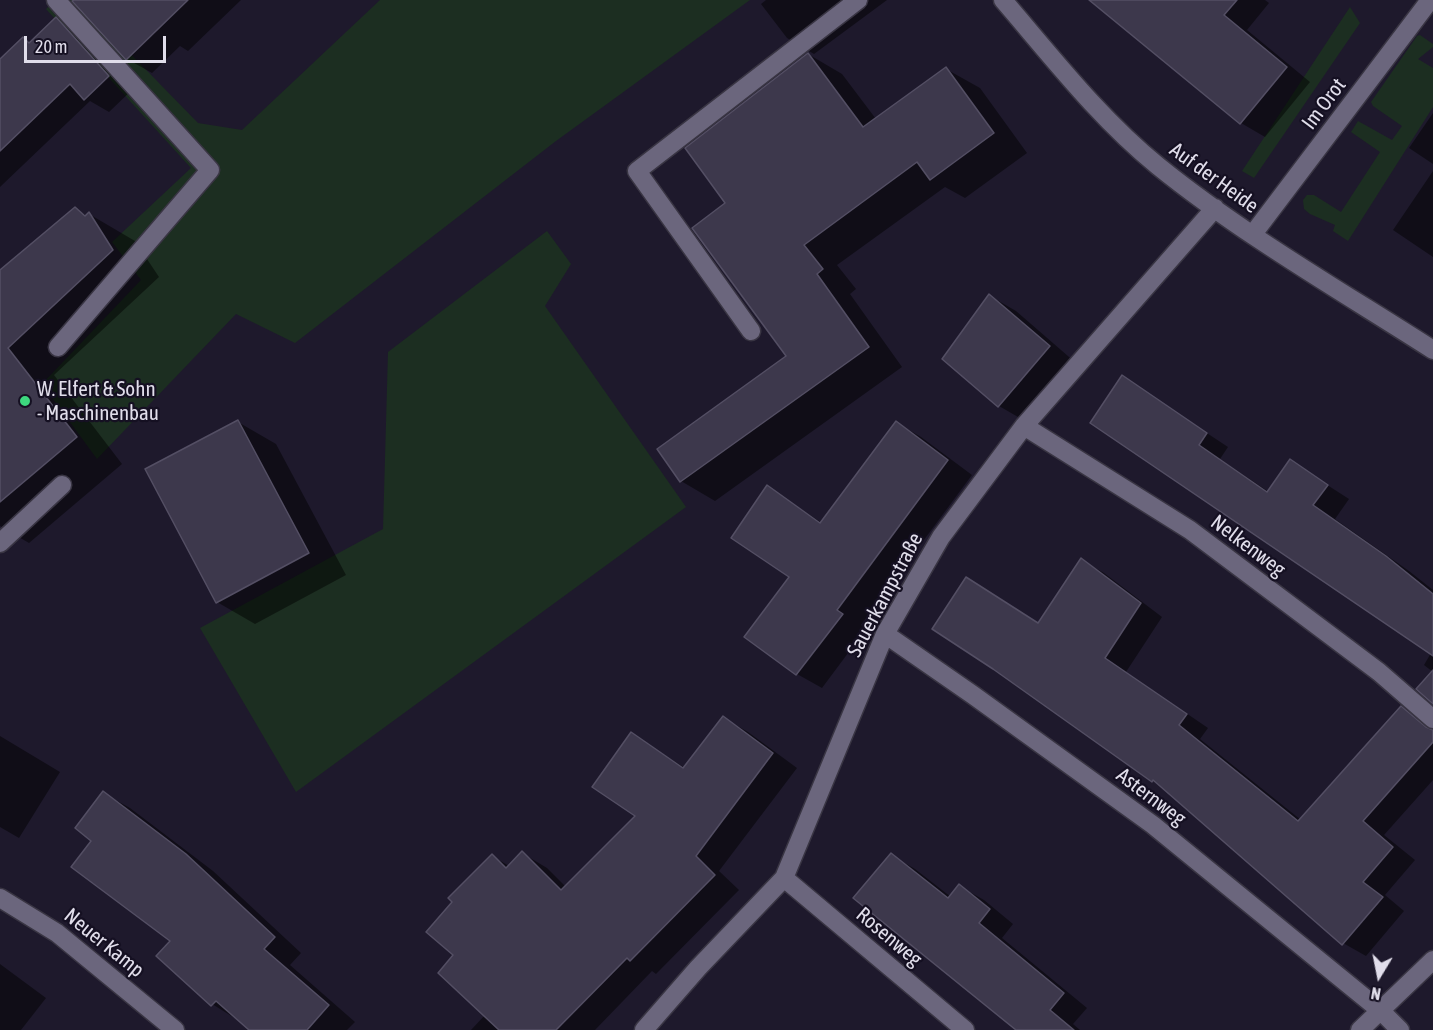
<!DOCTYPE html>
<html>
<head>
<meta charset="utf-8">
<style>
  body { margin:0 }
  #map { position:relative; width:1433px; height:1030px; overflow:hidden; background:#1e192c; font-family:"Asap Condensed",sans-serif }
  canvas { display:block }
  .north { position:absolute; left:1349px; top:946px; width:60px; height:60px; -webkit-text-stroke:4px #151022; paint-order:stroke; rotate:190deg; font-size:16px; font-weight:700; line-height:24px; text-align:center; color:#e1deeb }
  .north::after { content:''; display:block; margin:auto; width:21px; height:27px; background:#e1deeb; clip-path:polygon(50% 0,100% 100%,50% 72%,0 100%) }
  .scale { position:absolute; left:24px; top:36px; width:142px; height:27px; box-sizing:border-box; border:3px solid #e1deeb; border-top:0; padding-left:8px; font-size:18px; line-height:21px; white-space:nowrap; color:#e1deeb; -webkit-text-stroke:4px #151022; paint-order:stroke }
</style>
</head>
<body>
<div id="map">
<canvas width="1433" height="1030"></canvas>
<div class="north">N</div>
<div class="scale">20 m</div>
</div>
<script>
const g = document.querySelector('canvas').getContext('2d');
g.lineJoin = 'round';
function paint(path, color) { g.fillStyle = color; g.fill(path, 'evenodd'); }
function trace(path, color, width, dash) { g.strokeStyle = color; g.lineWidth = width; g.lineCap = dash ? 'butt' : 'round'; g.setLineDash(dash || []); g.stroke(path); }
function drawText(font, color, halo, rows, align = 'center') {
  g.font = font + ' "Asap Condensed",sans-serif'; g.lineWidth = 4.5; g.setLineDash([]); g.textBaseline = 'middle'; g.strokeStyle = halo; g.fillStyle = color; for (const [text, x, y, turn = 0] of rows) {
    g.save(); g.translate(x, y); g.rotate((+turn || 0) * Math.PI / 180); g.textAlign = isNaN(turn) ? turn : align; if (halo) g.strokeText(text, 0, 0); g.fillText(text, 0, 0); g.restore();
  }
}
const green = new Path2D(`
  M 55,0 L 78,0 L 198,123 L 242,130 L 380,0 L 750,0 L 556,141 L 295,343 L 236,314 L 97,459 L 42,384 L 141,280 L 112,242 L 191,168 L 46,9 Z
  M 1350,7 L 1360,23 L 1254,178 L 1242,171 Z
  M 1420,35 L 1433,44 L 1433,47 L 1418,59 L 1433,68 L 1433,107 L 1348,241 L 1333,231 L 1335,225 L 1310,214 L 1304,209 L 1303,200 L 1307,195 L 1314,195 L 1341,212 L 1380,152 L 1351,132 L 1358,121 L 1392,140 L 1402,126 L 1373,106 L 1371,102 L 1417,36 Z
  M 547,231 L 571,264 L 545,306 L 686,507 L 296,792 L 200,628 L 383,529 L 388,352 Z`);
const shadow = new Path2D(`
  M 110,0 L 241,0 L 188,51 L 180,46 L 152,73 L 127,59 Z
  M 766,0 L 887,0 L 814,54 L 787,38 L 761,4 Z
  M 1094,0 L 1265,0 L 1269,3 L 1247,30 L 1310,82 L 1265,137 L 1241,123 Z
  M 54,21 L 77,35 L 132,90 L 109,112 L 90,101 L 0,187 L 0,61 L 23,38 L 31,43 Z
  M 808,54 L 842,74 L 876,119 L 946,69 L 980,88 L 1027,153 L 965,198 L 945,187 L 837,265 L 856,289 L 850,294 L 902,367 L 715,501 L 681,481 L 789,357 L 728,203 Z
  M 1433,113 L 1433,164 L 1409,148 Z
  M 1433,171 L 1433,257 L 1393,230 Z
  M 75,208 L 87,216 L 89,214 L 135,241 L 159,277 L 54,375 L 122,464 L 29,543 L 0,526 L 0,272 Z
  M 990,296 L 1016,311 L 1076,363 L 1025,421 L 999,406 Z
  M 1122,377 L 1228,447 L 1220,459 L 1269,492 L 1290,461 L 1349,499 L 1335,519 L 1409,571 L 1433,590 L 1433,672 L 1424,665 L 1431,653 Z
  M 238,422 L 276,444 L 346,575 L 255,624 L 217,602 Z
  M 897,423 L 921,437 L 972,475 L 861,625 L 866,629 L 822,688 L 797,674 L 746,636 L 791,577 L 768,487 L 822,523 Z
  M 1081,560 L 1104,573 L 1162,617 L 1126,672 L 1208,728 L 1200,739 L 1301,820 L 1401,708 L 1433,728 L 1433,780 L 1384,835 L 1415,860 L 1385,895 L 1404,911 L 1366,956 L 1343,943 L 1161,785 L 1153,780 L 1039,624 Z
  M 724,718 L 748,732 L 797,768 L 719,871 L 739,890 L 656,974 L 652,971 L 595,1030 L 471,1030 L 485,1015 L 455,955 L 492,856 L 509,866 L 522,853 L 547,868 L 566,887 L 637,815 L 632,734 L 685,768 Z
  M 0,736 L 60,772 L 19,838 L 0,827 Z
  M 103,793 L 130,808 L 213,871 L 301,953 L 290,965 L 355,1022 L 347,1030 L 251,1030 L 238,1020 L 212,1004 L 172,941 L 93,840 Z
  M 891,855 L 915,869 L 951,897 L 959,886 L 984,900 L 1013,924 L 1002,938 L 1087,1008 L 1073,1024 L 1080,1030 L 1018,1030 Z
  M 0,964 L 46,998 L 21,1030 L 0,1030 Z`);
const building = new Path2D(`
  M 74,0 L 188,0 L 126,60 L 72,1 Z
  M 1089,0 L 1237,0 L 1224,15 L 1287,67 L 1240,124 Z
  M 56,17 L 109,76 L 84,100 L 70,84 L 0,151 L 0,59 L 23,37 L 29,43 Z
  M 808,53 L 863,127 L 946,67 L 994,133 L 930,180 L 917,162 L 804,245 L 823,269 L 817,274 L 869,347 L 680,482 L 657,449 L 786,356 L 692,228 L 725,203 L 685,148 Z
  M 75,207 L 85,216 L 89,212 L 113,250 L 8,348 L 77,437 L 0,502 L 0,270 Z
  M 989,294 L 1050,346 L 998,407 L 942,359 Z
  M 1122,375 L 1207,433 L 1199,445 L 1267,492 L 1290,459 L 1328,485 L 1313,505 L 1386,556 L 1433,594 L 1433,656 L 1090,423 Z
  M 238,420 L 309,553 L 216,603 L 145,469 Z
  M 896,421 L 948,460 L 837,610 L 843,614 L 796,675 L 744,637 L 789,577 L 731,538 L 767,485 L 820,523 Z
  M 1081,558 L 1141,603 L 1105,658 L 1187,714 L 1179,725 L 1298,821 L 1401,706 L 1426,727 L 1433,730 L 1433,742 L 1363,821 L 1393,847 L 1363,882 L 1383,897 L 1342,945 L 1153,780 L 1152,782 L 993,669 L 932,629 L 966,577 L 1038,623 Z
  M 1433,670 L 1433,704 L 1416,689 Z
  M 723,716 L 773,753 L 696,856 L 715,875 L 630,961 L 627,958 L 556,1030 L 499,1030 L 438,973 L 453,955 L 426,932 L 452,902 L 448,898 L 492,854 L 506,868 L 522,851 L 561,890 L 635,816 L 592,787 L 631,732 L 683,768 Z
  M 103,791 L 186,854 L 275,937 L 264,949 L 329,1005 L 307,1030 L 249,1030 L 216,1001 L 211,1006 L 156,956 L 170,941 L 71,867 L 91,841 L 75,828 Z
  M 891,853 L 948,898 L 959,884 L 990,909 L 979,923 L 1064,993 L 1050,1010 L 1074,1030 L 1016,1030 L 853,898 Z`);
const lane = new Path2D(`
  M 56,0 L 210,170 L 58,347
  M 751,331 L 637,171 L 858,0
  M 0,543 L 62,485`);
const street = new Path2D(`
  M 1003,0 C 1052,57 1099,118 1158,166 C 1242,234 1341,291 1433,350
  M 1253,234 L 1430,0
  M 1024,426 L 1190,530 L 1379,672 L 1433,719
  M 885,634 L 973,695 L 1153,825 L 1381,1011 L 1400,1030
  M 784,878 L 965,1030
  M 0,898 L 57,933 L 175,1030
  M 644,1030 L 698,968 L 784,878 L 885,634 L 941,537 L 1024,426 L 1215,208
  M 1360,1030 L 1433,960`);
const markers = [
  [25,401,6,"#3dd77e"]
];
const streetNames = [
  ["Im Orot",1324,104,-53],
  ["Auf der Heide",1214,178,36],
  ["Nelkenweg",1248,546,37],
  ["Sauerkampstraße",885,595,-62],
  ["Asternweg",1151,797,37],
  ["Rosenweg",889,937,40],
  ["Neuer Kamp",104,943,39]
];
const poiNames = [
  ["W. Elfert & Sohn",37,389],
  ["- Maschinenbau",37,413]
];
paint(green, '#1c2e21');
paint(shadow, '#0007');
paint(building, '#3d384c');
trace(building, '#544f64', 1.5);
trace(lane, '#393543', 21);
trace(street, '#393543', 21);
trace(lane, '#6b667d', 18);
trace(street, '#6b667d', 18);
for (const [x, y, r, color] of markers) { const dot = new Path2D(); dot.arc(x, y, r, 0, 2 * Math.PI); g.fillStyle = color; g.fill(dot); trace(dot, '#151022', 2); }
drawText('21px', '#e1deeb', '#151022', streetNames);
drawText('21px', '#e1deeb', '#151022', poiNames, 'left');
</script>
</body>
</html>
